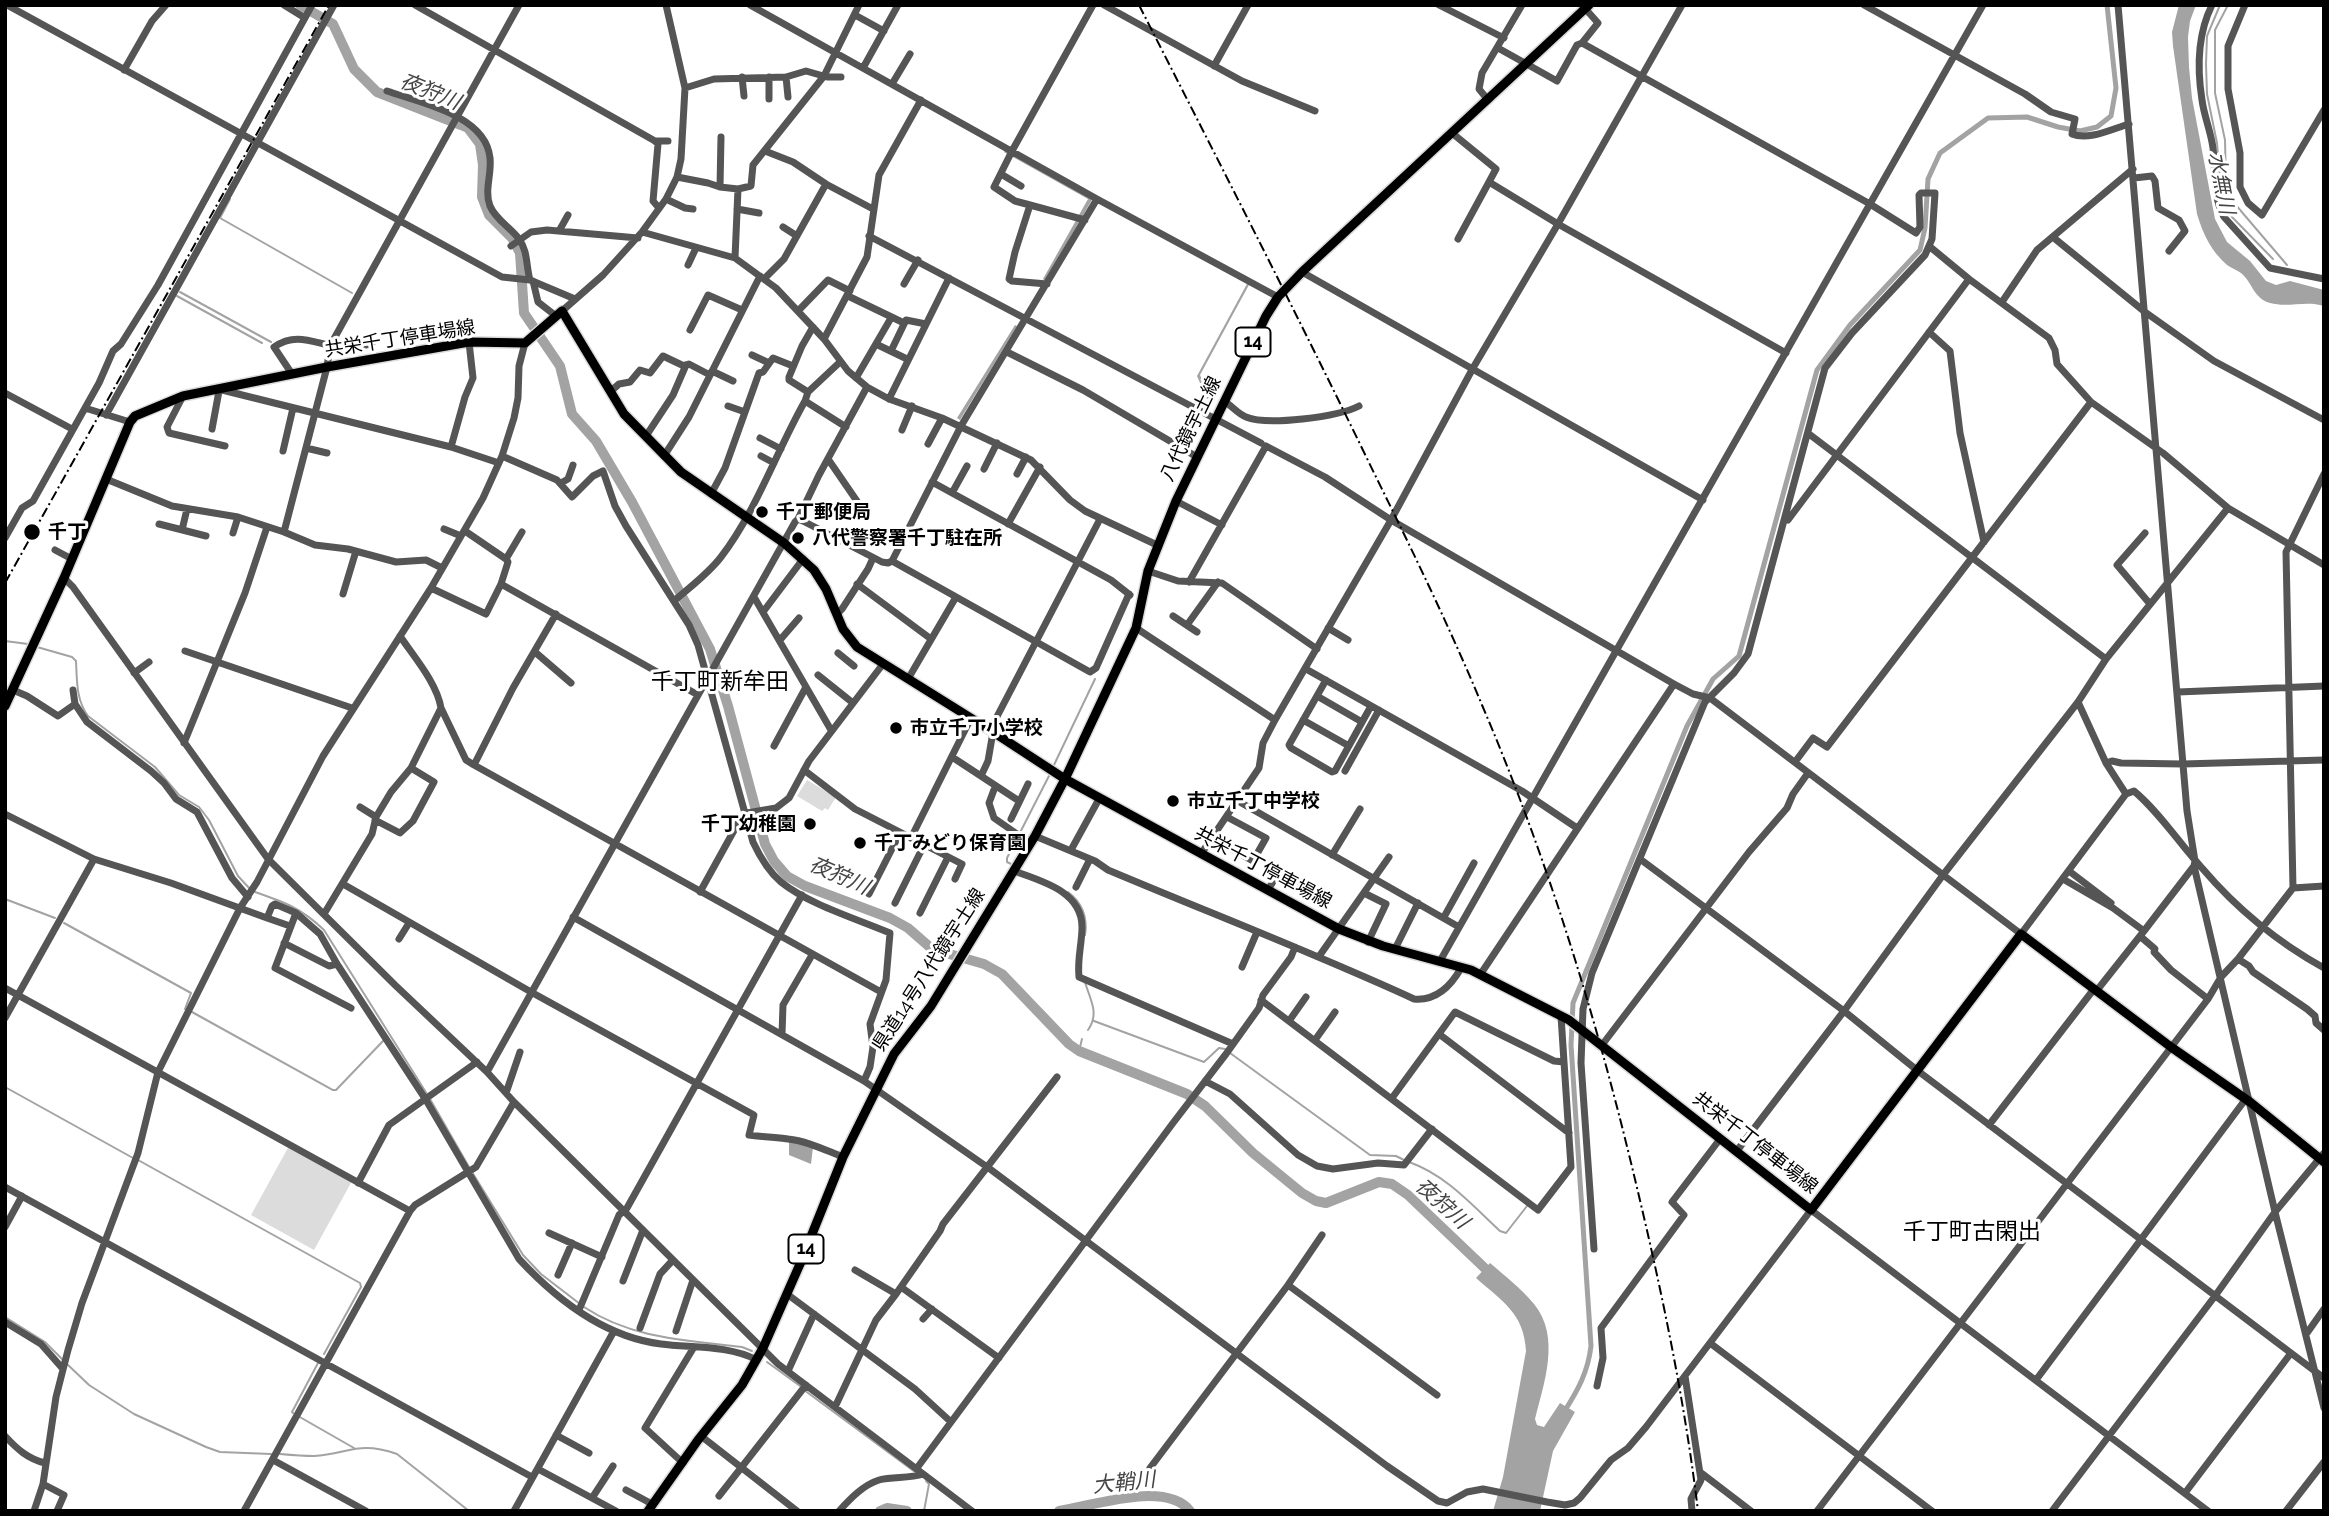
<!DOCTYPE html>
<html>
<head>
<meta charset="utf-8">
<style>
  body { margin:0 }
  #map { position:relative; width:2329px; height:1516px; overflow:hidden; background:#fff; font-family:Raleway,sans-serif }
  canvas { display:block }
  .frame { position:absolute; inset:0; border:7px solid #000; pointer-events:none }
</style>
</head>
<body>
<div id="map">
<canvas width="2329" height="1516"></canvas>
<div class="frame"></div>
</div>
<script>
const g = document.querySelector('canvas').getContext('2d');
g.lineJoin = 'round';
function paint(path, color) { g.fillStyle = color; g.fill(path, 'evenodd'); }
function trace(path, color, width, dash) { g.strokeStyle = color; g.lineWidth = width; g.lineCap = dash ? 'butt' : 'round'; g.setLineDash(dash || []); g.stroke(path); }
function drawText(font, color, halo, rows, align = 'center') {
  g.font = font + ' Raleway,"Noto Sans JP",sans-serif'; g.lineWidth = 6; g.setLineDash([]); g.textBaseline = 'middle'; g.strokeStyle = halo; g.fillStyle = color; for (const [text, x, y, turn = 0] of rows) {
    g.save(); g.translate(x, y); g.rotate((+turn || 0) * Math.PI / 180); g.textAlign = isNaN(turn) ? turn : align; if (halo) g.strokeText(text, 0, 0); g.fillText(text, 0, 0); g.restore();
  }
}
const green = new Path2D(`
  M 807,780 L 836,797 L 828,810 L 825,808 L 822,811 L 797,796 Z
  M 289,1146 L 352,1181 L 314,1250 L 251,1215 Z`);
const water = new Path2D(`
  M 2179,5 L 2196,5 L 2190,21 L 2188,37 L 2189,67 L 2192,98 L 2215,219 L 2227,242 L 2250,261 L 2266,281 L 2276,285 L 2290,281 L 2324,290 L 2324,306 C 2306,300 2288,308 2270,303 C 2253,298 2253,283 2241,273 C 2237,270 2231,268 2227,265 C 2211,251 2203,234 2197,214 L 2173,46 L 2172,32 Z
  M 1006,149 L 1093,198 L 1045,281 L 1043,279 L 1088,199 L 1004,152 Z
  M 1248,282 L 1250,283 L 1200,375 L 1209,398 L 1207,399 L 1197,376 Z
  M 1015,325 L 1017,326 L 960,420 L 957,418 Z
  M 789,1142 L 813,1147 L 811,1164 L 789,1155 Z
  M 1490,1263 C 1505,1276 1521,1288 1534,1304 C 1561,1337 1544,1383 1535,1419 L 1537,1425 L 1544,1427 L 1560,1403 L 1575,1412 L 1553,1451 L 1540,1511 L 1493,1511 L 1503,1477 L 1526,1351 C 1524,1313 1502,1301 1476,1278 Z`);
const stream = new Path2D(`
  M 2220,5 L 2207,36 L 2206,64 L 2207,94 L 2217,143 L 2222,203 L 2232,217 L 2273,259
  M 2228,5 L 2215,30 L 2215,93 L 2225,140 L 2226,184 L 2229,197 L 2287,265
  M 230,199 L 220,218 L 352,293
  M 180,292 L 271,342
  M 177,296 L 262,343
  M 5,641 L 28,644
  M 37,647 L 72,657 L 76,661 C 77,680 76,700 88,716 L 155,767 L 179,795 L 199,807 L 209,820 L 238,876 L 250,889
  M 1053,767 L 1095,679
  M 1013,865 L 1007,862 L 1007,858 L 1051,772
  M 255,892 C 284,902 301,908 324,930 L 427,1094
  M 1068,892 C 1082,902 1088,918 1085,935
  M 5,899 L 55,918
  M 64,923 L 191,993 L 185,1009
  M 1085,982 C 1090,1000 1100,1013 1088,1030
  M 192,1012 L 333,1090 L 336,1090 L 384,1040
  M 1094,1021 L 1204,1062 L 1219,1048 L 1225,1049
  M 1079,1051 L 1082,1039
  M 1230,1053 L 1370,1155 L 1396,1156 L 1404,1160
  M 5,1087 L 133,1158
  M 430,1099 L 469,1167
  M 138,1160 L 360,1283 L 361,1287 L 324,1354
  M 1409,1162 C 1446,1175 1472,1205 1500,1231 L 1506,1233 L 1527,1206
  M 472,1172 L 523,1255 L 541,1274 L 580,1304
  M 584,1307 C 632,1339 687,1340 742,1347 L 752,1351
  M 5,1317 L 45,1342 L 63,1360
  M 767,1362 L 800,1386
  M 67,1364 L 89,1385 L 134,1414 L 206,1447 L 220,1452 L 271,1454
  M 804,1390 L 915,1472
  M 293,1413 L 292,1412 L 318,1363
  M 298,1416 L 354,1448
  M 280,1454 C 291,1455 303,1456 314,1456 C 350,1453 359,1441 397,1454 L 469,1511
  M 924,1511 L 929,1484 L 926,1481`);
const canal = new Path2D(`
  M 1564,1412 C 1578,1390 1588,1372 1591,1346 L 1571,1045 L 1573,1003 L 1687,726 L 1713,679 L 1739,656 L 1817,370 L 1850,325 L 1920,250 L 1925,228 L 1928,179 L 1940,153 L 1988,118 L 2027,117 L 2058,127 L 2080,131 L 2097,127 L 2111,116 L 2116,88 L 2107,5`);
const river = new Path2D(`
  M 300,5 L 333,24 L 354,69 L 377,92 L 461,125 L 468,128 L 480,144 L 483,165 L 482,197 L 489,215 L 512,238 L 520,253 L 524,313 L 560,366 L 572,414 L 596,441 L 632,502 L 710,649 L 728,706 L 765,844 L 774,861 L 787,876 L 805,886 L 890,918 L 908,928 L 932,949 L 984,964 L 1002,974 L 1069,1044 L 1079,1051 L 1187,1094 L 1205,1106 L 1253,1153 L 1302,1193 L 1316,1201 L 1326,1203 L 1379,1182 L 1392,1184 L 1408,1195 L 1494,1277
  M 880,1511 L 887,1508 L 907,1511
  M 1059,1511 C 1092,1506 1166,1480 1190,1511`);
const minor = new Path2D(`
  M 7,5 L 502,277 L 530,280 L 575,299
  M 284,5 L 305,18
  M 415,5 L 655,141 L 658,144 L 653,201 L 659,208
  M 750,5 L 1097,199 L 1278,297
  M 1104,5 L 1242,81 L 1315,111
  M 1439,5 L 1504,38
  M 1582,5 L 1598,23 L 1582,43 L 1870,204 L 1916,233 L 1920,227 L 1919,195 L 1921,193 L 1935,193 L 1932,239 L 1925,255 L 1852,333 L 1825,368 L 1748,654 L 1734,673 L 1705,702 L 1592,973 L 1583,1009 L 1581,1063 L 1594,1249
  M 1864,5 L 2025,94 L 2051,112 L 2075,119 L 2072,134 C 2088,141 2112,129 2129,124
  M 2118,5 L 2187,811 L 2195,861 L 2194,866 L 2275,1212 L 2324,1408
  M 2212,5 C 2197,35 2197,68 2202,100 C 2204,116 2211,132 2213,148 C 2216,172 2212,195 2224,217 L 2270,268 L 2324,279
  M 2245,5 L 2228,46 L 2228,89 L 2240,153 L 2240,187 L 2248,203 L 2262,215 L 2324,110
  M 855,15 L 884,31
  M 1498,48 L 1557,81 L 1577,45 L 1582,43
  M 1214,66 L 1248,5
  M 863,68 L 898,5
  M 124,70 L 152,21 L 166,5
  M 742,77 L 744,96
  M 786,77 L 788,97
  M 892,84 L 910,54
  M 685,88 L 714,79 L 786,77 L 806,71 L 827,77 L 841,77
  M 387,91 C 421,103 486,115 490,158 C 492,174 484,190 490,206 C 496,220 510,227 519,239 C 528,251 526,266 530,280
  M 769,99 L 769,77
  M 1488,100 L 1479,89 L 1482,73 L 1522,5
  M 1452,133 L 1496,169 L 1489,182 L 1558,224 L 1786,353
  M 655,141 L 668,141
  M 765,151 L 793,162 L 826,184 L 873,209
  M 1001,174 L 1021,186
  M 677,177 L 708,183 L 720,187 L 738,189
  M 2134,178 L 2152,176 L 2155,181 L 2158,208 L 2179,220 L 2185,231 L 2169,251
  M 720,187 L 721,137
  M 666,199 L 685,208 L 693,209
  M 1030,205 L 1015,201 L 994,187 L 1012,151 L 1093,5
  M 737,209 L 759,213
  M 783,227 L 797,236
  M 559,231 L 568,215
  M 642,232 L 735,258 L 776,288 L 824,339 L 848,371 L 867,387 L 889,399 L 942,418 L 1031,460 L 1070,500 L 1085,511 L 1157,545
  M 869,236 L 1261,443
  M 2054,238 L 2145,312 L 2214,361 L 2324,420
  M 1458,239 L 1489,182
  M 511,246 L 531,232 L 547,230 L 638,238
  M 1929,246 L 1969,279 L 2049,338 L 2055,350 L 2057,364 L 2091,402 L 2163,453 L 2228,508 L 2324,565
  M 735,258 L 738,189 L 751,186 L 753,165 L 824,76 L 859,5
  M 688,265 L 696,248
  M 1302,272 L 1703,500
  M 764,279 L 784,259 L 826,184
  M 533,281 L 538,302 L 556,316
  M 904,284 L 918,260
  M 1047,284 L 1012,281 L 1009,279 L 1015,252 L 1030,205 L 1085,220
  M 848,296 L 904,323
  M 2002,302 L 2037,250 L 2133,169
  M 562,311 L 603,275 L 642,232 L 666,199 L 677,177 L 681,159 L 685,88 L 666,5
  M 798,311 L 828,280 L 850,291
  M 690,330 L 708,295 L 742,310
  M 1929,332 L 1950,351 L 1960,433 L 1984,542
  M 824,339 L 867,257 L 879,175 L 921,100
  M 878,345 L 907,359
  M 891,351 L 906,320 L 926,324
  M 1007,352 L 1083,390 L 1197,457
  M 752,355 L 769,363
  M 712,371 L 733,381
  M 292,374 L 274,347 C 294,333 310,341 332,346 C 344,349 360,346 372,344
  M 856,378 L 891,318
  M 218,389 L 451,447 L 499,463
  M 611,391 L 619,384 L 630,382 L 640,370 L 650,373 L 663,356 L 684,366 L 689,364 L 710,375
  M 808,392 L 789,380 L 789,377 L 802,346 L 813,327
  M 5,393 L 72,429
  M 183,396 L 167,427 L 169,433 L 225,446
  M 889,399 L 949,278
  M 805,401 L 846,427
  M 1224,401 C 1232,406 1238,414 1246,417 C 1267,426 1338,417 1359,406
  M 728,406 L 745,412
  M 85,408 L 130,422
  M 106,415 L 334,5
  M 212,429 L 219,391
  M 902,430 L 912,406
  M 1809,434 L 2106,659 L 2228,508
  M 646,436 L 673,395 L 686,365
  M 760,438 L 781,449
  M 928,444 L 942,418
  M 451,447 L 465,397 L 473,378 L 469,342
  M 306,448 L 327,453
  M 283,451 L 293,408
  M 502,456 L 557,480 L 572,497 L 593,476 L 603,471 L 615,506 L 626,526 L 689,625 L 698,645 L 753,842 C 760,857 768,871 781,882 C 808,904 857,919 890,933 L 886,980 L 870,1024 L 873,1047 L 870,1067 L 864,1081 L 990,1169 L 1387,1466 L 1438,1501 L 1447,1503 L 1467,1492 L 1483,1489 L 1547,1502 L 1565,1505 L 1574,1503 L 1580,1498 L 1611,1460 L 1628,1448 L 1646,1427 L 1811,1210 L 2208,1511
  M 664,456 L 689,417 L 760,276
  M 761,456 L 774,463
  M 828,459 L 861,507
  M 984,469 L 997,443
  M 1017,474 L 1026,457
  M 106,479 L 172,506 L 238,517 L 284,532 L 315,545 L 348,549 L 396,562 L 426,560 L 442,568
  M 932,482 L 1111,580 L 1130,595
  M 561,483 L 568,479 L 573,465
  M 952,493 L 967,466
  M 711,494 L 725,468 L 759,373 L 763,372 L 773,358 L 793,366
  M 1176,501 L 1222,525
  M 798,519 L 819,475 L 867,387
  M 1788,520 L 1969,279
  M 159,524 L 206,536
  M 1008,524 L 1040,467
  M 444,529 L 461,536
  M 182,530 L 187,509
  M 465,531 L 506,559 L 508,562 L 501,584 L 698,695
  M 284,532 L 327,367 L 330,346 L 519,5
  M 233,533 L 238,517
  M 2145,533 L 2117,565 L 2150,604
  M 5,538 L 22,508 L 33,501 L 99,383 L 113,351 L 121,344 L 158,285 L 312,5
  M 55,550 L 70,558
  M 506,559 L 522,532
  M 892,561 L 1090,672 L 1096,668 L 1129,594
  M 1148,571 L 1178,581 L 1222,583 L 1317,649
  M 64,578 L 73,587 L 268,859 L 395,985 L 487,1072 L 514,1102 L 778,1364 L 972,1511
  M 1189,582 L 1266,446 L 1325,477 L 1391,520 L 1674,684 L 1693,694 L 1710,698 L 2021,934 L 2126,794 L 2134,791 C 2160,813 2179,843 2202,868 C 2236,908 2279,943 2324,968
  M 857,584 L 931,639
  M 431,588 L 486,614 L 501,584
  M 343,594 L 356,551
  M 754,597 L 831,730
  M 674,601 C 690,587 708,574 721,557 C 757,510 776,452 805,401 L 808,392 L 840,362
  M 763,612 L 803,559
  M 837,614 L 842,609 L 868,569 L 873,558
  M 1173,616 L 1197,632
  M 1187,625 L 1218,582
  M 1136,628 L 1275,720
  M 1328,628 L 1348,640
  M 780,640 L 799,618
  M 185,651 L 352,708
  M 535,652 L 571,683
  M 838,653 L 854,666
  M 1306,669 L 1522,791 L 1577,828
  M 134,673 L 149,662
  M 818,675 L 853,703
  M 908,679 L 956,597
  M 1326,680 L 1289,745 L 1291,748 L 1332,772 L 1335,771 L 1371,706
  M 13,690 L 27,696 L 58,716 L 75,704
  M 73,690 L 75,704 L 87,722 L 151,771 L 164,783 L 176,799 L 197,812 L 232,878 L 248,897
  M 2178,692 L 2324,686
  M 1317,696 L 1362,722
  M 2078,702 L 2106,763 L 2126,794
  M 441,708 L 466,760 L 474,765 L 881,992
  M 1303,720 L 1349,746
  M 990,730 L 1100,519
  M 184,743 L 245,593 L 267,527
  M 774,746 L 806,687
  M 952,757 L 1019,801
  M 1795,762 L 1813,738 L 1827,747 L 2091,402
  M 2106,763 L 2112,761 L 2121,763 L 2183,764 L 2324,760
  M 474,765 L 513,688 L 556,614
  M 804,770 L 855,809 L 962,864 L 955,879
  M 1345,771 L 1379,710
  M 981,776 L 988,761 L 993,732
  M 995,787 L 989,803 L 994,818 L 1017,834
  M 1238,801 L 1459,927
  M 360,807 L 376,817
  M 5,814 L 94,859 L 171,883 L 267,918 L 272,906 L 275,904 L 296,913 L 320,934 L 337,964 L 426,1100 L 519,1259 C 556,1299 605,1337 661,1344 C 692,1348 728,1345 757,1360
  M 1011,819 L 1028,784
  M 375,820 L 400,833 L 413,821 L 434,782 L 411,768
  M 1035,836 L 1095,861 L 1108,870 C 1210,913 1314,953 1414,999 C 1437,1001 1451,986 1461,968
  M 911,838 L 971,718
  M 1212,838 L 1253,861 L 1266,838 L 1227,817
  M 1071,850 L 1099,799
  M 1201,854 L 1259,768 L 1263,743 L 1275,720 L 1391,520 L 1473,368 L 1558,224 L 1682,5
  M 1332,855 L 1360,809
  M 1640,859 L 1844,1011 L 1918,1071 L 2324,1378
  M 1269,864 L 1300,882
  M 1014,871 C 1041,881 1082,891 1082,927 C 1082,944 1077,959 1079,977 L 1233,1044
  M 2069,871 L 2111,903
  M 2063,879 L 2113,908 L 2144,931 L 2194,866
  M 343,884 L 531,992 L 754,1115 L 749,1135 C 762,1137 775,1137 788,1139 C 807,1141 825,1150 843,1157
  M 1076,887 L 1090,859
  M 2293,888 L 2324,886
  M 1268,890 L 1280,870
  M 700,892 L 742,816 L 747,813 L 776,808 L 789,798 L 809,761 L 883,664
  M 1364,893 L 1386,904 L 1368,942
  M 869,894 L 900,833
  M 895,903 L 924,845
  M 296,913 L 275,968 L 351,1008
  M 920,913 L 948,857
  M 324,914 L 372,834 L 376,817 L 391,792 L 411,768 L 441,708 C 437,683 414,657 400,636
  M 573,917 L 864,1081
  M 1444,917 L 1474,863
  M 267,918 L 290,926
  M 2141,937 L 2155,949 L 2154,952 L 2171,970 L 2208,999
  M 399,939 L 409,923
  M 284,943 L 329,966 L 337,964
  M 1395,949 L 1418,903
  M 1320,955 L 1389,857
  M 2238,959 L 2249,966 L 2253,972 L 2307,1009 L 2315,1016 L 2316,1023 L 2324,1030
  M 1440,961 L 1983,5
  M 1242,967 L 1257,932
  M 1480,975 L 1674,684
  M 5,988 L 410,1211
  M 1261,1000 L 1538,1210 L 1571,1167 L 1564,1062
  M 5,1018 L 94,859
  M 1289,1021 L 1306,997
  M 782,1034 L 783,1005 L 812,955
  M 1439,1034 L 1569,1133
  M 1315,1040 L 1335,1012
  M 1602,1045 L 1749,852 L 1787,808 L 1793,794 L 1808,773
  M 487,1072 L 795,522 L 798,519 L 803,521 L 882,562 L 888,563 L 892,561 L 961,426 L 1097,199
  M 1205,1081 L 1230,1094 L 1298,1155 L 1317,1166 L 1333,1169 L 1378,1163 L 1404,1165 L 1432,1129
  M 506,1093 L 520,1052
  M 1392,1098 L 1455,1012 L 1554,1061 L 1564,1062 L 1561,1016
  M 1989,1125 L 2094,989 L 2098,989 L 2144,931
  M 1736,1152 L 1844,1011 L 1943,875 L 2078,702 L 2106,659
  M 358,1183 L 389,1125 L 477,1062
  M 5,1187 L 532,1477
  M 5,1227 L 22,1196
  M 549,1233 L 602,1257
  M 855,1270 L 896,1294 L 940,1231 L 943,1224 L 1057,1077
  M 558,1275 L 572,1243
  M 623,1281 L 643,1230
  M 1288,1285 L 1437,1395
  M 901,1287 L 999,1358
  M 787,1294 L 915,1389 L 951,1422
  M 579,1310 L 619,1215 L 627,1208 L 802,895
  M 923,1319 L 932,1309
  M 5,1322 L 41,1344 L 63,1369
  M 640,1328 L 660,1274 L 673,1260
  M 676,1331 L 693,1280
  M 2307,1333 L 2324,1309
  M 1710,1343 L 1932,1511
  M 788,1371 L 814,1314
  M 1685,1376 L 1701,1480 L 1691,1499 L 1692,1511
  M 2036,1380 L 2245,1100
  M 1597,1386 L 1603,1358 L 1601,1328 L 1684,1215 L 1672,1202 L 1720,1139
  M 835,1407 L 876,1320 L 896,1294
  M 556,1435 L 589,1453
  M 5,1436 C 17,1449 28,1459 45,1463
  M 701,1436 L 797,1511
  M 273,1460 L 366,1511
  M 683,1463 L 645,1428 L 694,1347
  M 917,1468 L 1173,1123 L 1226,1054 L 1259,1008 L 1263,995 L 1291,957 L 1295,947
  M 1150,1468 L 1288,1285 L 1322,1235
  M 538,1469 L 616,1511
  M 1700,1472 L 1751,1511
  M 43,1484 L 64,1495 L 57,1511
  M 626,1490 L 652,1504
  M 2185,1493 L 2291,1353
  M 719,1496 L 806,1385
  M 592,1498 L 613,1466
  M 34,1511 L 43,1484 L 56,1397 L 68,1350 L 82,1303 L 138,1153 L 158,1072 L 240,908 L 257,882 L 323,756 L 431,588 L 483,498 L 502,456 L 514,418 L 518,398 L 519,366 L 525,343
  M 244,1511 L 410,1211 L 415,1205 L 476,1167 L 514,1102
  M 514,1511 L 614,1331
  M 839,1511 C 850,1499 863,1485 879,1480 C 893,1476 909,1479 923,1474
  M 1817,1511 L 2208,999 L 2221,977 L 2238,959 L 2293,888 L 2286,552 L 2324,474
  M 2052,1511 L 2215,1296 L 2275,1212 L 2324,1153
  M 2286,1511 L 2324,1462`);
const major = new Path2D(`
  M 5,706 L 64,578 L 130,422 L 135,416 L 183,396 L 327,367 L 469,342 L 525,343 L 562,311 L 624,414 L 681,472 L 784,543 L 814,570 L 826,589 L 843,629 L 857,647 L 990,730 L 1065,779 L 1339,929 L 1383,946 L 1471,970 L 1569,1020 L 1811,1210 L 2021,934 L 2171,1047 L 2250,1102 L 2324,1162
  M 648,1511 L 698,1440 L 742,1385 L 763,1348 L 800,1264 L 843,1157 L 894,1054 L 931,1006 L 1035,836 L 1065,779 L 1136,628 L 1148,571 L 1176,501 L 1266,316 L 1278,297 L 1302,272 L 1589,5`);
const rail = new Path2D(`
  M 1139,5 C 1219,162 1299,318 1376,477 C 1413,552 1450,628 1482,705 C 1549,862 1599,1026 1638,1192 C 1663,1297 1685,1403 1698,1511
  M 5,583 L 329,5`);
const markers = [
  [762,512,7,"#000"],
  [32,532,9,"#000"],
  [798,538,7,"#000"],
  [896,728,7,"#000"],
  [1173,801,7,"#000"],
  [810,824,7,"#000"],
  [860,843,7,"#000"]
];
const shields = [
  [1253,342,35],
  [806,1249,35]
];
const shieldNames = [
  ["14",1253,342],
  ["14",806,1249]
];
const streetNames = [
  ["共栄千丁停車場線",400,339,-9],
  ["八代鏡宇土線",1191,429,-64],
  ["共栄千丁停車場線",1263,868,28],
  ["県道14号八代鏡宇土線",929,970,-57],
  ["共栄千丁停車場線",1755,1143,38]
];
const poiNames = [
  ["千丁郵便局",776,512],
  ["千丁",48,532],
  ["八代警察署千丁駐在所",812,538],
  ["市立千丁小学校",910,728],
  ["市立千丁中学校",1187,801],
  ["千丁幼稚園",796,824,"right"],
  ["千丁みどり保育園",874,843]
];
const waterNames = [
  ["夜狩川",430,92,22],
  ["水無川",2221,183,79],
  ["夜狩川",839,876,24],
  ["夜狩川",1442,1204,42],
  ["大鞘川",1124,1483,-6]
];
const quarterNames = [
  ["千丁町新牟田",720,682],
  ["千丁町古閑出",1972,1232]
];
paint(green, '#dcdcdc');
paint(water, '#a3a3a3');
trace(stream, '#a3a3a3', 2);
trace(canal, '#a3a3a3', 5);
trace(river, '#a3a3a3', 10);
trace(major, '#dbdbdb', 12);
trace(minor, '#555', 7);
trace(major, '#000', 9);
trace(rail, '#000', 2, [10, 3.5, 2, 3.5]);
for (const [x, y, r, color] of markers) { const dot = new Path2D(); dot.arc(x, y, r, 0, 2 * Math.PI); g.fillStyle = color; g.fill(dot); trace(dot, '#fff', 2.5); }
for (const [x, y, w] of shields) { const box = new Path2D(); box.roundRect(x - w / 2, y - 14.5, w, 29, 5); g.fillStyle = '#fff'; g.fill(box); trace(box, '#000', 2); }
drawText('bold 18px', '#000', null, shieldNames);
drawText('19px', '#000', '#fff', streetNames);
drawText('bold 19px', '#000', '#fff', poiNames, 'left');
drawText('italic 21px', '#444', '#fff', waterNames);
drawText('23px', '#000', '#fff', quarterNames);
</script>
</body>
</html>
